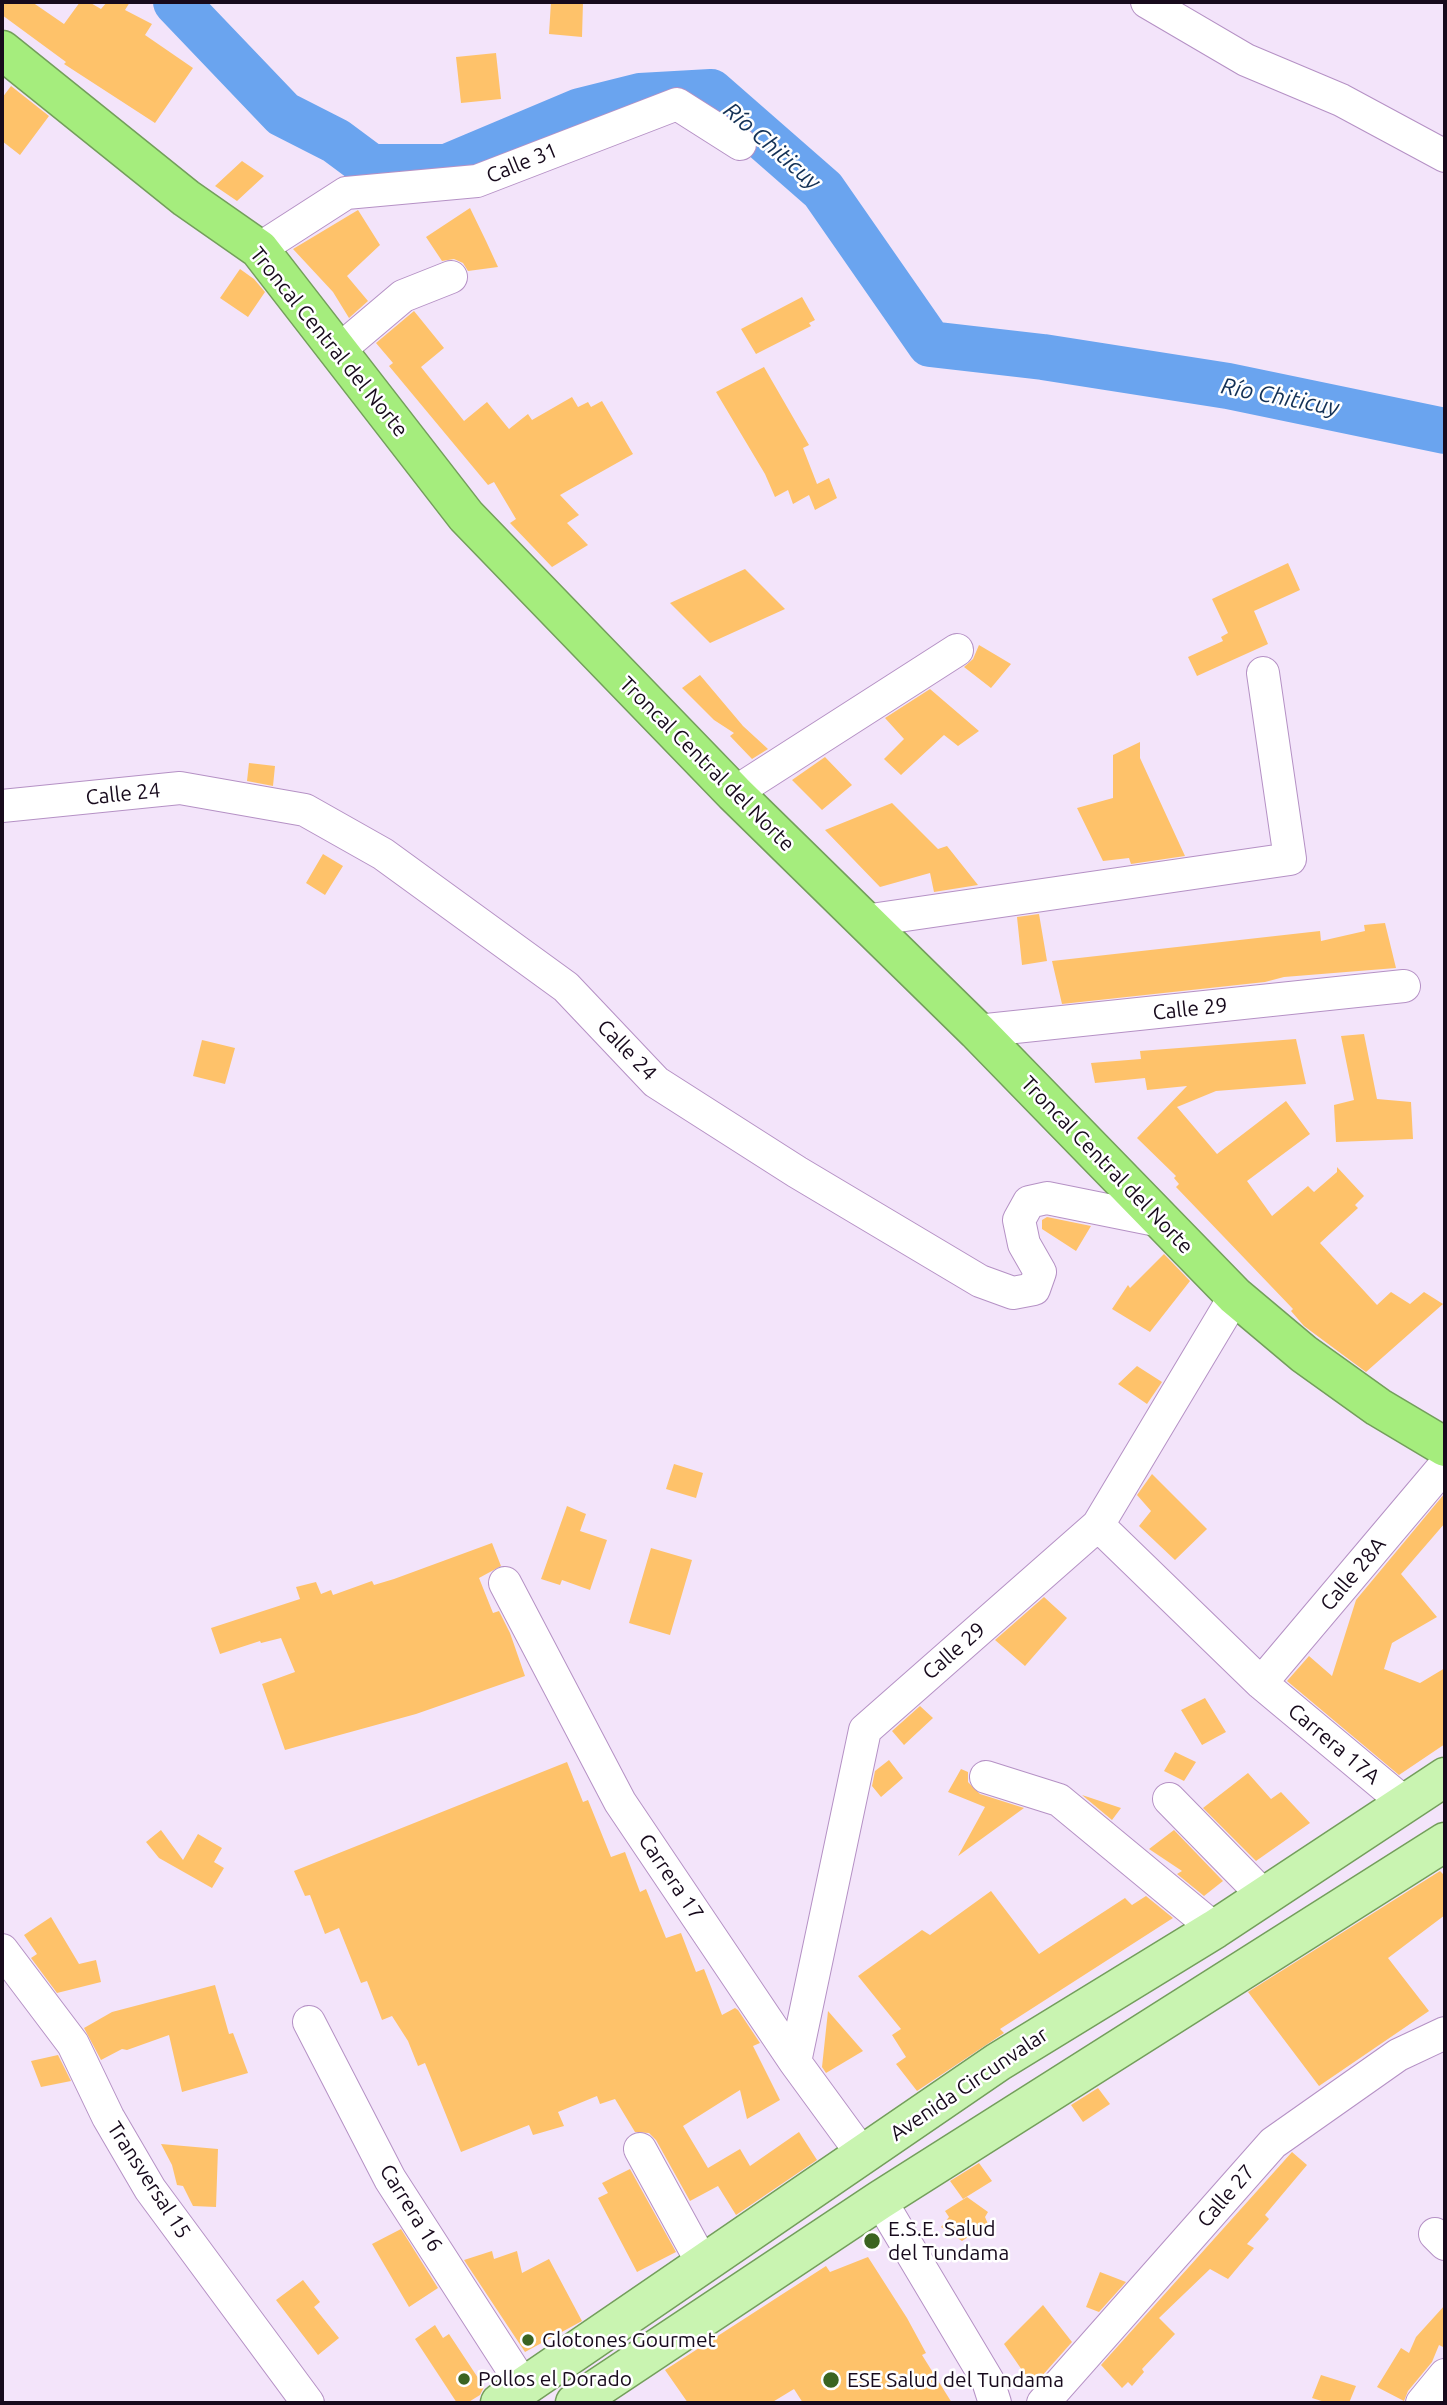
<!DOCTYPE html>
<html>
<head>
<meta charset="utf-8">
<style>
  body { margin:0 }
  #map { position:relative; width:1447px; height:2405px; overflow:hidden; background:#f3e4fa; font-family:Ubuntu,sans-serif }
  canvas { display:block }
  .frame { position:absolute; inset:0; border:4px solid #170a1c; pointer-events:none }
</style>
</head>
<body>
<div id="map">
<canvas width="1447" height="2405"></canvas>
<div class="frame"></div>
</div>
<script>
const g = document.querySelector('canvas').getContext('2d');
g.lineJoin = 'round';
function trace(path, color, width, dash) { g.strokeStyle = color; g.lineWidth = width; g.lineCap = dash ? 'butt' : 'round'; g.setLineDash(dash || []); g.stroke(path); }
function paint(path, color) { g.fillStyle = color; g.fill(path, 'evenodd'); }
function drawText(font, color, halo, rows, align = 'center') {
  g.font = font + ' Ubuntu,sans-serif'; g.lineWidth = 5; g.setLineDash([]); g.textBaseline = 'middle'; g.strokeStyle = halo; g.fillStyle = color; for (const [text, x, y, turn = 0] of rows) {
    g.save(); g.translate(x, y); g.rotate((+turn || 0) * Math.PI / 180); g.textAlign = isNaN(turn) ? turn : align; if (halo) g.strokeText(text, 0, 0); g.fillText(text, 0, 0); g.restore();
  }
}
const river = new Path2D(`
  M 176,2 L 283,114 L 336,141 L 371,167 L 447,167 L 580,111 L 640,96 L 711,92 L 823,190 L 930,344 L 1043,357 L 1228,386 L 1445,431`);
const building = new Path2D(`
  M 2,2 L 32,2 L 64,24 L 80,2 L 89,2 L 101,9 L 107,2 L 130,2 L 125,10 L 152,24 L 145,35 L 193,68 L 155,123 L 64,64 L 66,62 L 2,15 Z
  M 551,2 L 583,2 L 582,37 L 549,34 Z
  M 496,53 L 501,99 L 461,103 L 456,57 Z
  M 11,86 L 49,116 L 20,155 L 2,141 L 2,98 Z
  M 242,161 L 264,176 L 237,201 L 215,186 Z
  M 470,208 L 486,241 L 498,267 L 468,271 L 463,263 L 454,259 L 442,261 L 426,237 Z
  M 358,210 L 380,245 L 347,276 L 368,301 L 349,318 L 333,292 L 293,249 Z
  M 240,269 L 254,279 L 265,292 L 248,317 L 220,298 Z
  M 802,297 L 815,320 L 809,323 L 811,326 L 756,354 L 741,329 Z
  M 414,311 L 444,348 L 421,367 L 464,421 L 487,402 L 509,429 L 528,414 L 532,420 L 572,397 L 578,407 L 588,402 L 591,407 L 602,401 L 633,454 L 560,495 L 579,515 L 567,523 L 588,545 L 552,567 L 510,523 L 516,519 L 494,482 L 488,485 L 389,366 L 393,363 L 376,343 Z
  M 764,367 L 809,445 L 803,448 L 817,484 L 829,478 L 837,498 L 815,510 L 809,495 L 793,504 L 788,490 L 775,497 L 765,474 L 716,392 Z
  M 1288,563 L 1300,590 L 1254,611 L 1268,644 L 1197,676 L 1188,657 L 1223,641 L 1221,637 L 1228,633 L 1212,599 Z
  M 745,569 L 785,609 L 710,643 L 670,603 Z
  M 979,645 L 1011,664 L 991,688 L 964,667 L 973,659 Z
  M 700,675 L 743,726 L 768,749 L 752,759 L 730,736 L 734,733 L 714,720 L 682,688 Z
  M 930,689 L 979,731 L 958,746 L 944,735 L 901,775 L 884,759 L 904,739 L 885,718 Z
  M 1140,742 L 1140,758 L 1185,856 L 1131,864 L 1129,858 L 1103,861 L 1077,808 L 1113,798 L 1113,755 Z
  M 825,757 L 852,785 L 822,810 L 792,780 Z
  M 249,763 L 275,766 L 273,786 L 247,781 Z
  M 892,803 L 938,849 L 947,846 L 978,885 L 934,892 L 930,873 L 880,887 L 825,830 Z
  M 323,854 L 343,866 L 325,895 L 306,883 Z
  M 1039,914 L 1047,961 L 1022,965 L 1017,917 Z
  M 1385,923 L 1396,968 L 1284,977 L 1265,982 L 1062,1004 L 1052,961 L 1320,931 L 1321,941 L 1365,931 L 1364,925 Z
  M 1364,1034 L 1377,1099 L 1411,1102 L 1413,1139 L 1336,1142 L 1334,1105 L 1354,1100 L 1341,1036 Z
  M 1296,1039 L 1306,1084 L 1216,1091 L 1177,1107 L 1217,1154 L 1286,1101 L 1310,1134 L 1247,1181 L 1272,1216 L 1308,1186 L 1314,1192 L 1337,1172 L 1337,1167 L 1364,1196 L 1355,1205 L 1358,1208 L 1320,1243 L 1377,1305 L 1391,1292 L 1410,1304 L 1424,1292 L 1443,1304 L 1366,1372 L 1304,1326 L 1291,1311 L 1293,1309 L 1176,1187 L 1179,1184 L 1174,1178 L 1176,1176 L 1137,1138 L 1187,1086 L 1147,1090 L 1145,1078 L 1095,1083 L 1091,1063 L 1141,1059 L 1140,1051 Z
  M 202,1040 L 235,1048 L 225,1084 L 193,1076 Z
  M 1047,1217 L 1091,1226 L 1076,1251 L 1042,1229 L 1042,1220 Z
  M 1164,1254 L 1190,1281 L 1150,1332 L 1112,1309 L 1128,1285 L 1130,1288 Z
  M 1137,1366 L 1162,1382 L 1147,1404 L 1118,1384 Z
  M 674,1464 L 703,1473 L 696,1498 L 666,1489 Z
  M 1152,1474 L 1207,1529 L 1175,1560 L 1139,1526 L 1151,1511 L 1137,1495 Z
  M 1445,1493 L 1445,1523 L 1401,1574 L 1437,1617 L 1392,1643 L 1384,1669 L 1420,1683 L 1445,1668 L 1445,1744 L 1399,1775 L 1287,1681 L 1309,1656 L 1332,1676 L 1356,1600 Z
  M 567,1506 L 586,1514 L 580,1531 L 607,1540 L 590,1590 L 562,1580 L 560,1585 L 541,1579 Z
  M 492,1543 L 501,1566 L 479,1578 L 493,1613 L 499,1611 L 510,1633 L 525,1676 L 416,1714 L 285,1750 L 262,1684 L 295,1672 L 281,1638 L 261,1643 L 260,1641 L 220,1654 L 211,1628 L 300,1599 L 296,1587 L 316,1582 L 321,1594 L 331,1590 L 333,1595 L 372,1581 L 374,1585 L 394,1579 Z
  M 651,1548 L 692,1560 L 670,1635 L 629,1623 Z
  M 1044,1597 L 1067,1618 L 1025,1666 L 995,1640 Z
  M 1205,1698 L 1226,1732 L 1202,1745 L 1181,1710 Z
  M 920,1706 L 933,1718 L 904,1745 L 892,1731 Z
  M 1175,1752 L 1196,1762 L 1184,1781 L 1164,1771 Z
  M 889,1760 L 903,1778 L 881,1797 L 872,1786 L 875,1771 Z
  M 567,1762 L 583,1802 L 588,1800 L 611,1857 L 625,1852 L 640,1892 L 646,1889 L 666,1938 L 681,1933 L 696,1972 L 704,1969 L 722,2015 L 735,2008 L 738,2010 L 760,2043 L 753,2046 L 780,2100 L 747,2119 L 740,2090 L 683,2126 L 708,2168 L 740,2149 L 750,2166 L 799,2132 L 817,2160 L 736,2215 L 718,2186 L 690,2201 L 656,2140 L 649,2133 L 635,2132 L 615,2099 L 600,2104 L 597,2096 L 558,2112 L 564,2126 L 533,2135 L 529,2125 L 461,2152 L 425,2063 L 418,2066 L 408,2041 L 392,2016 L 382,2020 L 367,1981 L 361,1983 L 339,1928 L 325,1934 L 310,1895 L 305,1896 L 294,1871 Z
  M 961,1769 L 968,1772 L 968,1782 L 980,1794 L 1024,1808 L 958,1856 L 985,1807 L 948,1792 Z
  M 1248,1773 L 1271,1799 L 1281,1792 L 1310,1823 L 1256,1861 L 1203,1808 Z
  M 1082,1795 L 1121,1808 L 1112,1820 Z
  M 161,1830 L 183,1860 L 198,1834 L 222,1848 L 214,1862 L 224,1868 L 212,1888 L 159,1858 L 146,1842 Z
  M 1174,1830 L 1223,1881 L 1204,1896 L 1177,1874 L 1182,1871 L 1149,1849 Z
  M 1440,1871 L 1445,1876 L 1445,1915 L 1388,1958 L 1429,2011 L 1319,2086 L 1248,1992 Z
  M 991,1891 L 1039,1954 L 1125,1898 L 1132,1905 L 1146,1896 L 1173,1918 L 1000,2029 L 1004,2033 L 917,2091 L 896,2064 L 906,2057 L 892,2035 L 901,2029 L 858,1976 L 922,1930 L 930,1935 Z
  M 51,1917 L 79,1964 L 96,1960 L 101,1982 L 57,1993 L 31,1958 L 37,1954 L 24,1935 Z
  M 215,1985 L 229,2034 L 233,2033 L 248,2073 L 182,2092 L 169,2035 L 127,2050 L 122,2049 L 101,2060 L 84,2028 L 112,2012 Z
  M 828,2011 L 863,2051 L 826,2073 L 822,2067 Z
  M 58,2055 L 71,2081 L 41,2087 L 31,2061 Z
  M 1098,2088 L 1110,2104 L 1083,2122 L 1071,2105 Z
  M 161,2144 L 218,2149 L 216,2207 L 193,2206 L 183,2186 L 177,2185 L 172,2165 Z
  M 1292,2152 L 1307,2165 L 1265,2215 L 1269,2219 L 1247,2244 L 1254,2248 L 1228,2279 L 1210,2269 L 1159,2318 L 1175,2334 L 1142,2369 L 1144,2372 L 1132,2386 L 1128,2382 L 1122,2388 L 1101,2365 Z
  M 979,2163 L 992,2181 L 963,2199 L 950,2181 Z
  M 630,2169 L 676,2252 L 637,2272 L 598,2198 L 608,2193 L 602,2183 Z
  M 967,2197 L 988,2212 L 985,2217 L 988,2224 L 962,2241 L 941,2227 L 949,2217 L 945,2211 Z
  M 401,2229 L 438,2288 L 409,2307 L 372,2244 Z
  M 492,2251 L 494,2259 L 517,2251 L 522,2273 L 549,2259 L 582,2321 L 525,2352 L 464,2260 Z
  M 868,2257 L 907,2318 L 926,2353 L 922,2355 L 952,2403 L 803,2403 L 794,2389 L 771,2403 L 688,2403 L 665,2370 L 826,2266 L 830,2272 Z
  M 1100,2272 L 1126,2282 L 1099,2312 L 1086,2307 Z
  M 303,2280 L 320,2302 L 314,2307 L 339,2338 L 318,2355 L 276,2300 Z
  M 1043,2305 L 1072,2342 L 1033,2386 L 1004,2344 Z
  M 1445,2305 L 1445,2348 L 1439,2345 L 1432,2362 L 1408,2391 L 1404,2401 L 1377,2387 L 1401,2348 L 1409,2353 L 1416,2337 Z
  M 435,2325 L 443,2338 L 449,2334 L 484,2387 L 480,2395 L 467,2403 L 457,2403 L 415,2339 Z
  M 1321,2375 L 1356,2386 L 1349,2403 L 1328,2403 L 1312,2398 Z`);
const minor = new Path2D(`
  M 1147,2 L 1246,60 L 1341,100 L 1445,156
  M 259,249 L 346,193 L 477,181 L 677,104 L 740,144
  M 338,351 L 403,296 L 451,277
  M 734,793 L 957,650
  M 2,806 L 180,788 L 305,810 L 383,854 L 566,987 L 656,1082 L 797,1172 L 980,1281 L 1013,1293 L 1034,1289 L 1040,1272 L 1024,1244 L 1019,1220 L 1029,1202 L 1047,1198 L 1161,1221
  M 864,921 L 1290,859 L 1263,673
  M 977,1031 L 1404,986
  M 1098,1525 L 1261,1683 L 1406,1804
  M 505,1583 L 620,1802 L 795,2062 L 863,2155
  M 1261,1683 L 1445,1465
  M 986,1777 L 1059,1800 L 1215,1929
  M 1169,1799 L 1265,1897
  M 2,1950 L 73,2044 L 108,2117 L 150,2189 L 308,2403
  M 309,2022 L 390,2179 L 524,2387
  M 795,2062 L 865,1730 L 1098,1525 L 1235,1296
  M 640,2149 L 703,2264
  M 880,2200 L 988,2381 L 995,2403
  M 1435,2234 L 1445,2244
  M 1043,2403 L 1273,2143 L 1398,2055 L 1445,2033
  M 1422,2403 L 1445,2375`);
const major = new Path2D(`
  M 500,2403 L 998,2062 L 1215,1929 L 1445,1777
  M 575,2403 L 880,2200 L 1445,1842`);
const highway = new Path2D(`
  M 2,50 L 186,198 L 259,249 L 466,516 L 734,793 L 977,1031 L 1235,1296 L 1304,1354 L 1378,1407 L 1445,1447`);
const markers = [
  [872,2241,9,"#3b6421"],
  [528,2340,7,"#3b6421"],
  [464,2379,7,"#3b6421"],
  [831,2380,9,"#3b6421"]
];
const streetNames = [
  ["Calle 31",522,163,-22],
  ["Troncal Central del Norte",329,342,51],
  ["Troncal Central del Norte",707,764,45],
  ["Calle 24",123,794,-6],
  ["Calle 29",1190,1009,-6],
  ["Calle 24",627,1050,46],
  ["Troncal Central del Norte",1107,1165,46],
  ["Calle 28A",1353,1574,-50],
  ["Calle 29",954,1651,-41],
  ["Carrera 17A",1334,1744,40],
  ["Carrera 17",671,1877,56],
  ["Avenida Circunvalar",969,2084,-34],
  ["Transversal 15",149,2180,57],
  ["Calle 27",1226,2196,-49],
  ["Carrera 16",411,2208,58]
];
const poiNames = [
  ["E.S.E. Salud",888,2229],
  ["del Tundama",888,2253],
  ["Glotones Gourmet",542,2340],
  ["Pollos el Dorado",478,2379],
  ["ESE Salud del Tundama",847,2380]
];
const waterNames = [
  ["Río Chiticuy",772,146,41],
  ["Río Chiticuy",1280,397,11]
];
trace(river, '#6aa4ef', 46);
paint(building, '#fec26a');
trace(minor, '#b591c5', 34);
trace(major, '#739e5b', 41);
trace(highway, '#739e5b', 41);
trace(minor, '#fff', 32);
trace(major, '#c9f4b1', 38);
trace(highway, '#a5ed7d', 38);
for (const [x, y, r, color] of markers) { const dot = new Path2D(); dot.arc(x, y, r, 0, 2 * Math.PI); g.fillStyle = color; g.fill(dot); trace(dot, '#fff', 2.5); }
drawText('21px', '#170a1c', '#fff', streetNames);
drawText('21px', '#170a1c', '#fff', poiNames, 'left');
drawText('italic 23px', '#133156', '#fff', waterNames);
</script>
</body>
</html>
